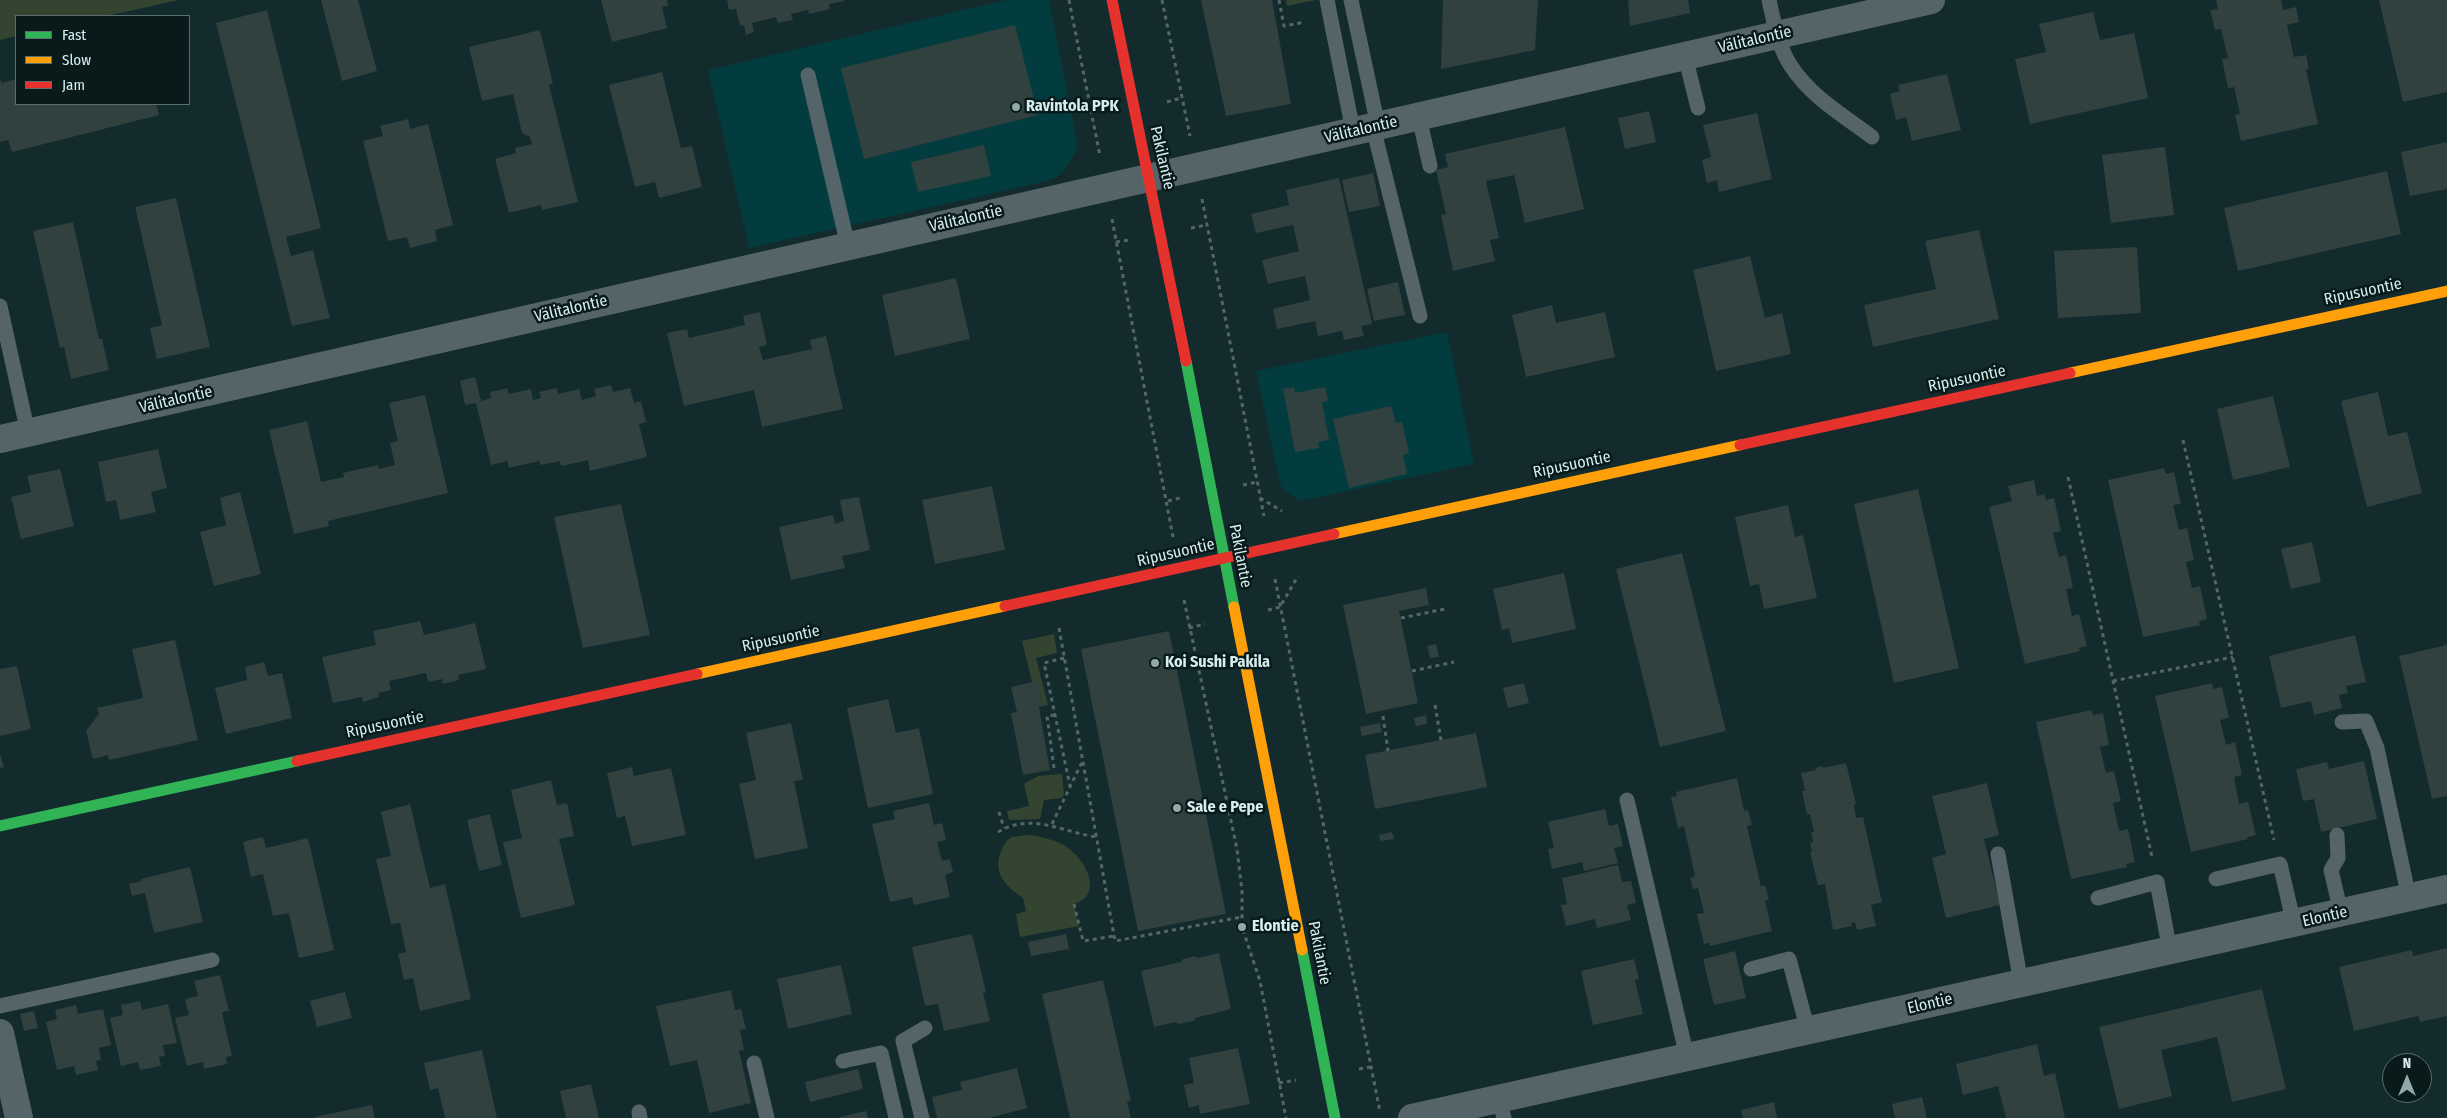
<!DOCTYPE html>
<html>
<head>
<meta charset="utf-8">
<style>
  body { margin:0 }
  #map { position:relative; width:2447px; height:1118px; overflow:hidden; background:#132b2d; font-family:"Fira Sans Condensed",sans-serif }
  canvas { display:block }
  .legend { position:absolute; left:15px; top:15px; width:175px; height:90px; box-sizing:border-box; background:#091a1b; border:1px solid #5b6e6f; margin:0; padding:6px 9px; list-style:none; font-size:15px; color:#d7edee }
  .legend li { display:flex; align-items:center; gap:10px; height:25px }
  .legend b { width:25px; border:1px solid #5b6e6f }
  .north { position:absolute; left:2382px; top:1053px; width:50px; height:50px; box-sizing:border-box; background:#091a1b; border:1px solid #5b6e6f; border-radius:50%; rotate:0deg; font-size:14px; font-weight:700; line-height:20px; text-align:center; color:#d7edee }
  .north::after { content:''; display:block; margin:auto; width:18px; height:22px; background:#92a9aa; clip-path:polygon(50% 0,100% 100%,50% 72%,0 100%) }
</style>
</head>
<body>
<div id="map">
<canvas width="2447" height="1118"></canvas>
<ul class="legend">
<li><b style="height:6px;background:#30b455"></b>Fast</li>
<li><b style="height:6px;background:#ff9f0a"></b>Slow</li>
<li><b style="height:6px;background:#e5322d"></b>Jam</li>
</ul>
<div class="north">N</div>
</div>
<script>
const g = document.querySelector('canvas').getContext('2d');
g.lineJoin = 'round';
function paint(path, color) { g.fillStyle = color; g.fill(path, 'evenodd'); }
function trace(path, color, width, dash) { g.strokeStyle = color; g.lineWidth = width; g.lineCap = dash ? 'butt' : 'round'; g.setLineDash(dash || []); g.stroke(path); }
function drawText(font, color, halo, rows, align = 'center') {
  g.font = font + ' "Fira Sans Condensed",sans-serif'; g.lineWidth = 5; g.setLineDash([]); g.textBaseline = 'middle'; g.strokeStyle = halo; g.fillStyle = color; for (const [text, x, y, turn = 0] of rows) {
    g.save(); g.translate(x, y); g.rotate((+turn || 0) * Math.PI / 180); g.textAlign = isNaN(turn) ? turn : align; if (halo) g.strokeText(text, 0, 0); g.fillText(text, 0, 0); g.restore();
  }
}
const built = new Path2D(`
  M 1006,0 L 1049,0 L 1077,142 L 1075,152 L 1064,170 L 1055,178 L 1043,182 L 749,248 L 708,70 Z
  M 1447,332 L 1474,464 L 1300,501 L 1281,487 L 1256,371 Z`);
const green = new Path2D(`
  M 0,0 L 179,0 L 106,16 L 16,16 L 16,36 L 0,40 Z
  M 1286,0 L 1316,0 L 1287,6 Z
  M 1054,634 L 1057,653 L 1036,658 L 1048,705 L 1043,706 L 1037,681 L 1032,682 L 1022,641 Z
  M 1062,774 L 1064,795 L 1061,798 L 1044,800 L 1040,819 L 1009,820 L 1007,811 L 1029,806 L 1024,784 L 1038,776 Z
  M 1028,835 C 1044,837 1063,841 1075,854 C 1090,869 1100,896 1074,904 L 1079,926 L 1020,937 L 1016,914 L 1026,911 L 1023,898 C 1005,886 991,871 1002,849 C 1004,845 1007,839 1012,837 C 1017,836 1023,836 1028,835 Z`);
const building = new Path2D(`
  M 321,0 L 358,0 L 377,71 L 342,81 Z
  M 601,0 L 667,0 L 668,6 L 662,7 L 667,28 L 612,42 Z
  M 727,0 L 844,0 L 845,1 L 829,4 L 830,9 L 809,14 L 808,10 L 791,14 L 793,20 L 778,23 L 776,17 L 752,23 L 754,32 L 746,35 L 744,25 L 740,26 L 736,9 L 729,10 Z
  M 1201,0 L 1272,0 L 1291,104 L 1226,116 Z
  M 1443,0 L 1538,0 L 1535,50 L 1441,69 Z
  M 1628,0 L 1688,0 L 1690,13 L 1630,26 Z
  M 2216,0 L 2281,0 L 2283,10 L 2296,7 L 2299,22 L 2287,25 L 2294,57 L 2306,55 L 2309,69 L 2306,69 L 2318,124 L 2241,141 L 2235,115 L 2240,114 L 2234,87 L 2228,88 L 2222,59 L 2228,58 L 2221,29 L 2215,30 L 2210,10 L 2218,9 Z
  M 2379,0 L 2447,0 L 2447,92 L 2403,102 Z
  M 267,10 L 321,228 L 286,237 L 291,256 L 313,250 L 330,318 L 292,326 L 216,23 Z
  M 2093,12 L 2100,40 L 2134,33 L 2148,98 L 2030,124 L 2015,59 L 2046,52 L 2039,24 Z
  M 1015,25 L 1038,115 L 864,159 L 841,68 Z
  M 540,30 L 553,84 L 549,85 L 578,202 L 542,210 L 541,205 L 509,213 L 495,159 L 516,153 L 515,148 L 532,144 L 530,137 L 522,133 L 513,94 L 482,101 L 469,47 Z
  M 662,72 L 681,148 L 692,146 L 702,187 L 659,198 L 655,182 L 635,187 L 609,85 Z
  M 1947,74 L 1961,130 L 1912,141 L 1906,117 L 1896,120 L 1890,94 L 1900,91 L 1898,85 Z
  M 0,79 L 2,83 L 16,79 L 16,104 L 156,104 L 159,115 L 12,152 L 8,140 L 0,142 Z
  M 1649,111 L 1656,142 L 1625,149 L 1618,118 Z
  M 1757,113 L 1772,179 L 1719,192 L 1717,180 L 1707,183 L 1702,160 L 1711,157 L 1703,125 Z
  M 408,119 L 410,129 L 428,124 L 453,225 L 435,230 L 437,241 L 410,248 L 407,237 L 388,241 L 363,141 L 383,136 L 380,126 Z
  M 1565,127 L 1584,209 L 1525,223 L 1514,175 L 1486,181 L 1499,238 L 1490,240 L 1495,261 L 1453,271 L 1441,215 L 1446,214 L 1436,170 L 1448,167 L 1445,154 Z
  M 2447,142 L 2447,189 L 2410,196 L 2401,152 Z
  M 984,145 L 991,176 L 918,192 L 911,162 Z
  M 2165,147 L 2174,215 L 2111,223 L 2102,155 Z
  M 2387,171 L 2401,234 L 2238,271 L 2224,208 Z
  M 1373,173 L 1380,206 L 1349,212 L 1342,180 Z
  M 1339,178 L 1372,324 L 1361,326 L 1364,336 L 1344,340 L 1342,331 L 1318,336 L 1315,321 L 1277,329 L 1273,309 L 1310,300 L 1305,276 L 1268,284 L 1262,260 L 1299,251 L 1293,225 L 1256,233 L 1251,214 L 1289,205 L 1286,190 Z
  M 176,198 L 210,347 L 157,359 L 150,328 L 162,325 L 135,207 Z
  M 73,222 L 99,339 L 102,339 L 109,370 L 71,379 L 64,347 L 60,348 L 33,231 Z
  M 1979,230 L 1999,319 L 1873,347 L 1864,305 L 1936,289 L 1925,241 Z
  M 2137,247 L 2141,313 L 2058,318 L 2054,251 Z
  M 1750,256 L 1765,318 L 1782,313 L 1791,354 L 1716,371 L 1693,270 Z
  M 956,278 L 970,339 L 895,356 L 882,295 Z
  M 1398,282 L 1405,315 L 1374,321 L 1367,289 Z
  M 1552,305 L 1556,323 L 1605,312 L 1615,357 L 1526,377 L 1512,315 Z
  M 760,312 L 767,345 L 759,347 L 763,360 L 812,349 L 810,340 L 826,336 L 843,409 L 762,427 L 754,390 L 684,406 L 667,333 L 687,329 L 689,338 L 745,325 L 743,316 Z
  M 475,377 L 481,401 L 491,398 L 490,392 L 507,388 L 509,394 L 531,389 L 533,400 L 541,398 L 539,392 L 557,388 L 558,394 L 579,389 L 582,400 L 596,396 L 594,389 L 611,385 L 613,392 L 630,388 L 634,403 L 641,401 L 646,422 L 639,424 L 647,457 L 590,471 L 588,460 L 561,466 L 560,461 L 540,465 L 539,461 L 509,468 L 507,461 L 491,465 L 476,403 L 465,405 L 460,381 Z
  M 1294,387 L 1295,393 L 1325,387 L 1328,401 L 1322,402 L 1329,440 L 1318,442 L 1319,448 L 1295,452 L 1283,389 Z
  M 2378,392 L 2388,436 L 2407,432 L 2422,493 L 2367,507 L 2341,401 Z
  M 425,395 L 448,493 L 328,521 L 329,526 L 294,534 L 269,430 L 307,421 L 321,482 L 344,477 L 343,473 L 378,465 L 379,469 L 395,465 L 390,443 L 398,441 L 389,403 Z
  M 2273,396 L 2290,467 L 2233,480 L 2217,409 Z
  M 1391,406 L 1396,423 L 1402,422 L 1409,453 L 1403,455 L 1407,474 L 1349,488 L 1333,419 Z
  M 158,449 L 167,488 L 151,492 L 156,512 L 120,520 L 116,500 L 106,502 L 98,462 Z
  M 2164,468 L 2166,474 L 2174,472 L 2181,504 L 2173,505 L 2179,530 L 2187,528 L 2194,560 L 2186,562 L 2192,588 L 2200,586 L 2207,619 L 2199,621 L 2200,625 L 2143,637 L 2108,480 Z
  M 60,469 L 74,526 L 21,539 L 11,497 L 31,492 L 27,476 Z
  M 2034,480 L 2037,496 L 2044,494 L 2046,500 L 2054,498 L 2061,531 L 2053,533 L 2059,557 L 2066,555 L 2073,588 L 2066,589 L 2072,616 L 2079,614 L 2087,646 L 2079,648 L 2080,651 L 2025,664 L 1989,507 L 2012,501 L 2008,486 Z
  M 992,486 L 1005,550 L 935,564 L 922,500 Z
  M 1918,489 L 1959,668 L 1894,683 L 1854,504 Z
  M 240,492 L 261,574 L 214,586 L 200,532 L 226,525 L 220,498 Z
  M 859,497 L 870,550 L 842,556 L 845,568 L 791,580 L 779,527 L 833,515 L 835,524 L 844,521 L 840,500 Z
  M 621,504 L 650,635 L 583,648 L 554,517 Z
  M 1788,505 L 1795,537 L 1803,535 L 1817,598 L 1764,609 L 1759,584 L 1750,586 L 1735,517 Z
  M 2312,542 L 2321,582 L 2291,589 L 2281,549 Z
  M 1682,553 L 1726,731 L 1660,747 L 1616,569 Z
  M 1564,573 L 1576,629 L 1512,643 L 1509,628 L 1502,630 L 1493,589 Z
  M 1426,588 L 1429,605 L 1399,611 L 1418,703 L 1366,714 L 1343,605 Z
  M 420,621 L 424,635 L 475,623 L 486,669 L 458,675 L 459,680 L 443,684 L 442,679 L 428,682 L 426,673 L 389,681 L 391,690 L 378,693 L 379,697 L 363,702 L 362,697 L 333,703 L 322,657 L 376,645 L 373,631 Z
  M 1169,631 L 1226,914 L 1138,931 L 1081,649 Z
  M 2355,635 L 2366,682 L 2346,686 L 2348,693 L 2339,695 L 2342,708 L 2314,715 L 2311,701 L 2281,708 L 2269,656 Z
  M 175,640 L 198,740 L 109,760 L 108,755 L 93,759 L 86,731 L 99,714 L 97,708 L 143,698 L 132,649 Z
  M 1436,644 L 1439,657 L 1430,658 L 1427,646 Z
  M 2447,645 L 2447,796 L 2432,799 L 2399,656 Z
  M 264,662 L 268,676 L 282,673 L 292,718 L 226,734 L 215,688 L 247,680 L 245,667 Z
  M 17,666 L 31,729 L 0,736 L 0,669 Z
  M 1037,681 L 1043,706 L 1039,707 L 1050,770 L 1023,775 L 1011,713 L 1017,712 L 1011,687 Z
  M 1524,683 L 1529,703 L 1508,708 L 1503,688 Z
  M 2212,683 L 2213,689 L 2222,687 L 2229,718 L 2220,720 L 2226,745 L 2235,742 L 2242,775 L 2234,777 L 2239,804 L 2248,802 L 2256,835 L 2247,837 L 2248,839 L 2191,852 L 2155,696 Z
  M 888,699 L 896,733 L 919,728 L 933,794 L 868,808 L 847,708 Z
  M 2092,710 L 2093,715 L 2103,713 L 2109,745 L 2100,747 L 2106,773 L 2114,771 L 2121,801 L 2113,803 L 2119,831 L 2128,829 L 2135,862 L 2126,864 L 2127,867 L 2071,879 L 2036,722 Z
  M 1426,715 L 1427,724 L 1416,726 L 1414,718 Z
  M 791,723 L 803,780 L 794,781 L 808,848 L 755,859 L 739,784 L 756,780 L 746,733 Z
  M 1380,723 L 1382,732 L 1362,736 L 1360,727 Z
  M 1476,733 L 1487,787 L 1375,809 L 1365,755 Z
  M 0,754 L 4,767 L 0,768 Z
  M 2364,761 L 2377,819 L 2321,832 L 2314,799 L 2303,801 L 2296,769 L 2327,762 L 2329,769 Z
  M 1846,763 L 1856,804 L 1854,805 L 1856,818 L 1863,817 L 1882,902 L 1871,905 L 1876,926 L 1857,930 L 1855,922 L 1851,923 L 1852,926 L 1833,930 L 1825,884 L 1818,885 L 1810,852 L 1812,852 L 1810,843 L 1813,842 L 1811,832 L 1814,832 L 1810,814 L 1807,815 L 1802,791 L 1805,791 L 1801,773 L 1816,770 L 1815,768 L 1823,766 L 1823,768 Z
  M 632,767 L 634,776 L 671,768 L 686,835 L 632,846 L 625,816 L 617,818 L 607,773 Z
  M 1737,778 L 1744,811 L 1748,810 L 1752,825 L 1747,826 L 1761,887 L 1765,885 L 1769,900 L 1765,901 L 1772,931 L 1710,946 L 1709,943 L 1704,944 L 1697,914 L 1704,913 L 1698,888 L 1693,889 L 1690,878 L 1695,876 L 1684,826 L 1678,828 L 1671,797 L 1677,796 L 1676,792 Z
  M 551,780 L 557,805 L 567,803 L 574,836 L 559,839 L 575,905 L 521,918 L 503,842 L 522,838 L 511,790 Z
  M 1987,783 L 1999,835 L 1984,839 L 2000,905 L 1946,918 L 1932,858 L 1946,854 L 1932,796 Z
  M 929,803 L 934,825 L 942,823 L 946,840 L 937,842 L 942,861 L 950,859 L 953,872 L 945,875 L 950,897 L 914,905 L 912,897 L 890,902 L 872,824 L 895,819 L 893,811 Z
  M 410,804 L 430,888 L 445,884 L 471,999 L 420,1011 L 413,978 L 404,980 L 398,954 L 406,952 L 400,923 L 391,924 L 376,859 L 391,856 L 381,812 Z
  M 1605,809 L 1609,826 L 1618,824 L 1623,846 L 1614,848 L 1618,863 L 1584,871 L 1582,862 L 1552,869 L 1548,849 L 1554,848 L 1548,822 Z
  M 490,814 L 502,865 L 479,871 L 467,820 Z
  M 1392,832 L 1394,839 L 1380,841 L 1379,835 Z
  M 263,837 L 266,848 L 308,838 L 334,950 L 299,958 L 289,913 L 273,916 L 263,874 L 251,877 L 243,842 Z
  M 1618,865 L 1622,882 L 1631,881 L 1636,903 L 1627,905 L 1631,920 L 1597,928 L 1595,919 L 1566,926 L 1561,905 L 1567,904 L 1562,878 Z
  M 190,867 L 203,922 L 154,933 L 145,893 L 132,896 L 129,884 L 142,881 L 141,879 Z
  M 972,934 L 986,992 L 983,993 L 990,1021 L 944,1031 L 938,1004 L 925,1006 L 912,947 Z
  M 1066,934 L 1069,949 L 1031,956 L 1028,942 Z
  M 2447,948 L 2447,1016 L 2420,1022 L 2418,1016 L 2354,1031 L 2339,967 L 2412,950 L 2413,956 Z
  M 1735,951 L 1746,998 L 1714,1005 L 1703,959 Z
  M 1219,953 L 1231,1009 L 1195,1018 L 1194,1021 L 1178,1024 L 1175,1022 L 1154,1027 L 1141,971 L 1181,962 L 1183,959 L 1195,956 L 1198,958 Z
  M 1634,959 L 1639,979 L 1635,980 L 1643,1014 L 1593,1025 L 1581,971 Z
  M 841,965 L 852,1014 L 788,1029 L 777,979 Z
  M 220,975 L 229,1011 L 222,1012 L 232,1056 L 226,1057 L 227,1064 L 204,1069 L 203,1062 L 187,1066 L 175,1018 L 189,1015 L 185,999 L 198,996 L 194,981 Z
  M 1103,980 L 1131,1101 L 1127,1102 L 1131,1118 L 1070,1118 L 1042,994 Z
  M 2262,989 L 2286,1089 L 2232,1102 L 2217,1037 L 2161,1050 L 2172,1096 L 2119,1109 L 2099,1027 Z
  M 731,990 L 735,1010 L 741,1009 L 746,1029 L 740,1030 L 744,1050 L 739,1051 L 751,1103 L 709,1113 L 697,1060 L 670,1066 L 656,1006 Z
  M 345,992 L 352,1018 L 317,1027 L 310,1001 Z
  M 140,1001 L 142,1010 L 168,1004 L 177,1043 L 163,1045 L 165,1056 L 159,1057 L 161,1066 L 140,1070 L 138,1062 L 121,1066 L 110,1018 L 123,1015 L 121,1005 Z
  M 76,1005 L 78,1014 L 103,1009 L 111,1045 L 99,1048 L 101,1060 L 96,1061 L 98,1070 L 76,1075 L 74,1066 L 57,1070 L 46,1022 L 57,1019 L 55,1010 Z
  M 34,1011 L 38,1028 L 24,1031 L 20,1014 Z
  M 2037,1044 L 2044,1076 L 2055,1073 L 2065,1118 L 2006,1118 L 1998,1086 L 1963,1095 L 1956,1064 Z
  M 1238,1048 L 1250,1104 L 1200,1114 L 1199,1105 L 1189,1108 L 1184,1085 L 1194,1083 L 1189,1058 Z
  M 482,1050 L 497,1118 L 445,1118 L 438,1088 L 430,1090 L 424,1063 Z
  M 1017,1068 L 1027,1108 L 989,1118 L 937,1118 L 932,1097 L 962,1090 L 960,1082 Z
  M 858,1069 L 863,1089 L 810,1102 L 805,1082 Z
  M 591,1084 L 599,1118 L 566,1118 L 560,1091 Z
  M 1922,1097 L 1927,1118 L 1895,1118 L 1892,1104 Z
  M 1774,1102 L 1777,1118 L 1743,1118 L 1741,1110 Z
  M 372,1105 L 375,1118 L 315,1118 L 315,1117 Z
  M 866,1111 L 868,1118 L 840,1118 L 840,1117 Z`);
const path = new Path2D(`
  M 1069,0 L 1100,156
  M 1162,0 L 1190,136
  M 1279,0 L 1284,26 L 1305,22
  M 1167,102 L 1181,98
  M 1202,199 L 1264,516
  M 1112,219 L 1173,537
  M 1191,228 L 1206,225
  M 1116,242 L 1129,240
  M 2183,440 L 2274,840
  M 2068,477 L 2152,857
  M 1243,485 L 1257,482
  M 1260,498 L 1282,511
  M 1168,501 L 1180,498
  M 1275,579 L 1380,1112
  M 1184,600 L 1237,849 L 1242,891 L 1242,927 L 1260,981 L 1286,1118
  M 1268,610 L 1280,607 L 1298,576
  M 1401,618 L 1445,609
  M 1059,628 L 1115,941 L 1242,917
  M 1189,628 L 1205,624
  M 1064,658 L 1044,663 L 1070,786
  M 1412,671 L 1454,662
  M 2113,681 L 2233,657
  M 1435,705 L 1441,740
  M 1383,716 L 1388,751
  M 1054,768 L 1047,716 L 1055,715
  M 999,812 L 1004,828
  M 1052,824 L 1082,762
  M 998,832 C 1031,812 1063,832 1096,837
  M 1074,904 L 1083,941 L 1114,936
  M 1359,1069 L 1370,1067
  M 1279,1083 L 1296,1080`);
const lane = new Path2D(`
  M 1327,0 L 1353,131
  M 1351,0 L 1378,126
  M 1769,0 C 1774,22 1778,47 1791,66 C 1810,96 1844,116 1872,137
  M 1685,56 L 1698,108
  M 808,75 L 848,246
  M 1419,117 L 1430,166
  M 1373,127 L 1420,316
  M 0,306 L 28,433
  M 2342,722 L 2366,721 L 2377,748 L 2409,898
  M 1627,800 L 1687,1057
  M 2337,835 L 2338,858 L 2331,870 L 2341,913
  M 1998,854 L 2021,983
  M 2216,879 L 2280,864 L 2294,924
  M 2098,898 L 2157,882 L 2170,951
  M 1751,969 L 1789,959 L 1808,1031
  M 0,1006 L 212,960
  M 843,1061 L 881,1053 L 896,1118
  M 754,1063 L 767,1118
  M 1499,1099 L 1504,1118
  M 639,1112 L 640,1118
  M 922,1118 L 903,1041 L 925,1028`);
const street = new Path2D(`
  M 0,439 L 1931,0
  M 0,1033 L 19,1118
  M 1412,1118 L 2447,889`);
const fast = new Path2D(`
  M 1186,361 L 1234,607
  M 0,826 L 297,761
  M 1302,950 L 1335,1118`);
const slow = new Path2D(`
  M 2070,373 L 2447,291
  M 1334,534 L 1740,445
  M 1234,607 L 1302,950
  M 697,674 L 1005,606`);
const jam = new Path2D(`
  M 1112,0 L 1186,361
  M 1740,445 L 2070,373
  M 1005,606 L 1334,534
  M 297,761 L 697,674`);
const markers = [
  [1016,107,5,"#92a9aa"],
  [1155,663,5,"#92a9aa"],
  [1177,808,5,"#92a9aa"],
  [1242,927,5,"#92a9aa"]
];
const streetNames = [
  ["Välitalontie",1755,40,-13],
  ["Välitalontie",1361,130,-13],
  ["Pakilantie",1162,158,77],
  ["Välitalontie",966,219,-13],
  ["Ripusuontie",2363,292,-12],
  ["Välitalontie",571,309,-13],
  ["Ripusuontie",1967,379,-12],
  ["Välitalontie",176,400,-13],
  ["Ripusuontie",1572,465,-12],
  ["Ripusuontie",1176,553,-13],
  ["Pakilantie",1240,556,79],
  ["Ripusuontie",781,639,-12],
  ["Ripusuontie",385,725,-12],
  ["Elontie",2325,917,-13],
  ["Pakilantie",1319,953,79],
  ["Elontie",1930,1004,-13]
];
const poiNames = [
  ["Ravintola PPK",1026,107],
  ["Koi Sushi Pakila",1165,663],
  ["Sale e Pepe",1187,808],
  ["Elontie",1252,927]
];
paint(built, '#033c3f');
paint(green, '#334431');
paint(building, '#30413f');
trace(path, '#556568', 3, [4, 4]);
trace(lane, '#556469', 15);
trace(street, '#556469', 28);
trace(fast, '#30b455', 11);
trace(slow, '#ff9f0a', 11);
trace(jam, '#e5322d', 11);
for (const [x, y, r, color] of markers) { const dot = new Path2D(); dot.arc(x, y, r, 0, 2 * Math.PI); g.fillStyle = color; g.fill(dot); trace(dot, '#091a1b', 2); }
drawText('16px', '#d7edee', '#091a1b', streetNames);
drawText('bold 16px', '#d7edee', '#091a1b', poiNames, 'left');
</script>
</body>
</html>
